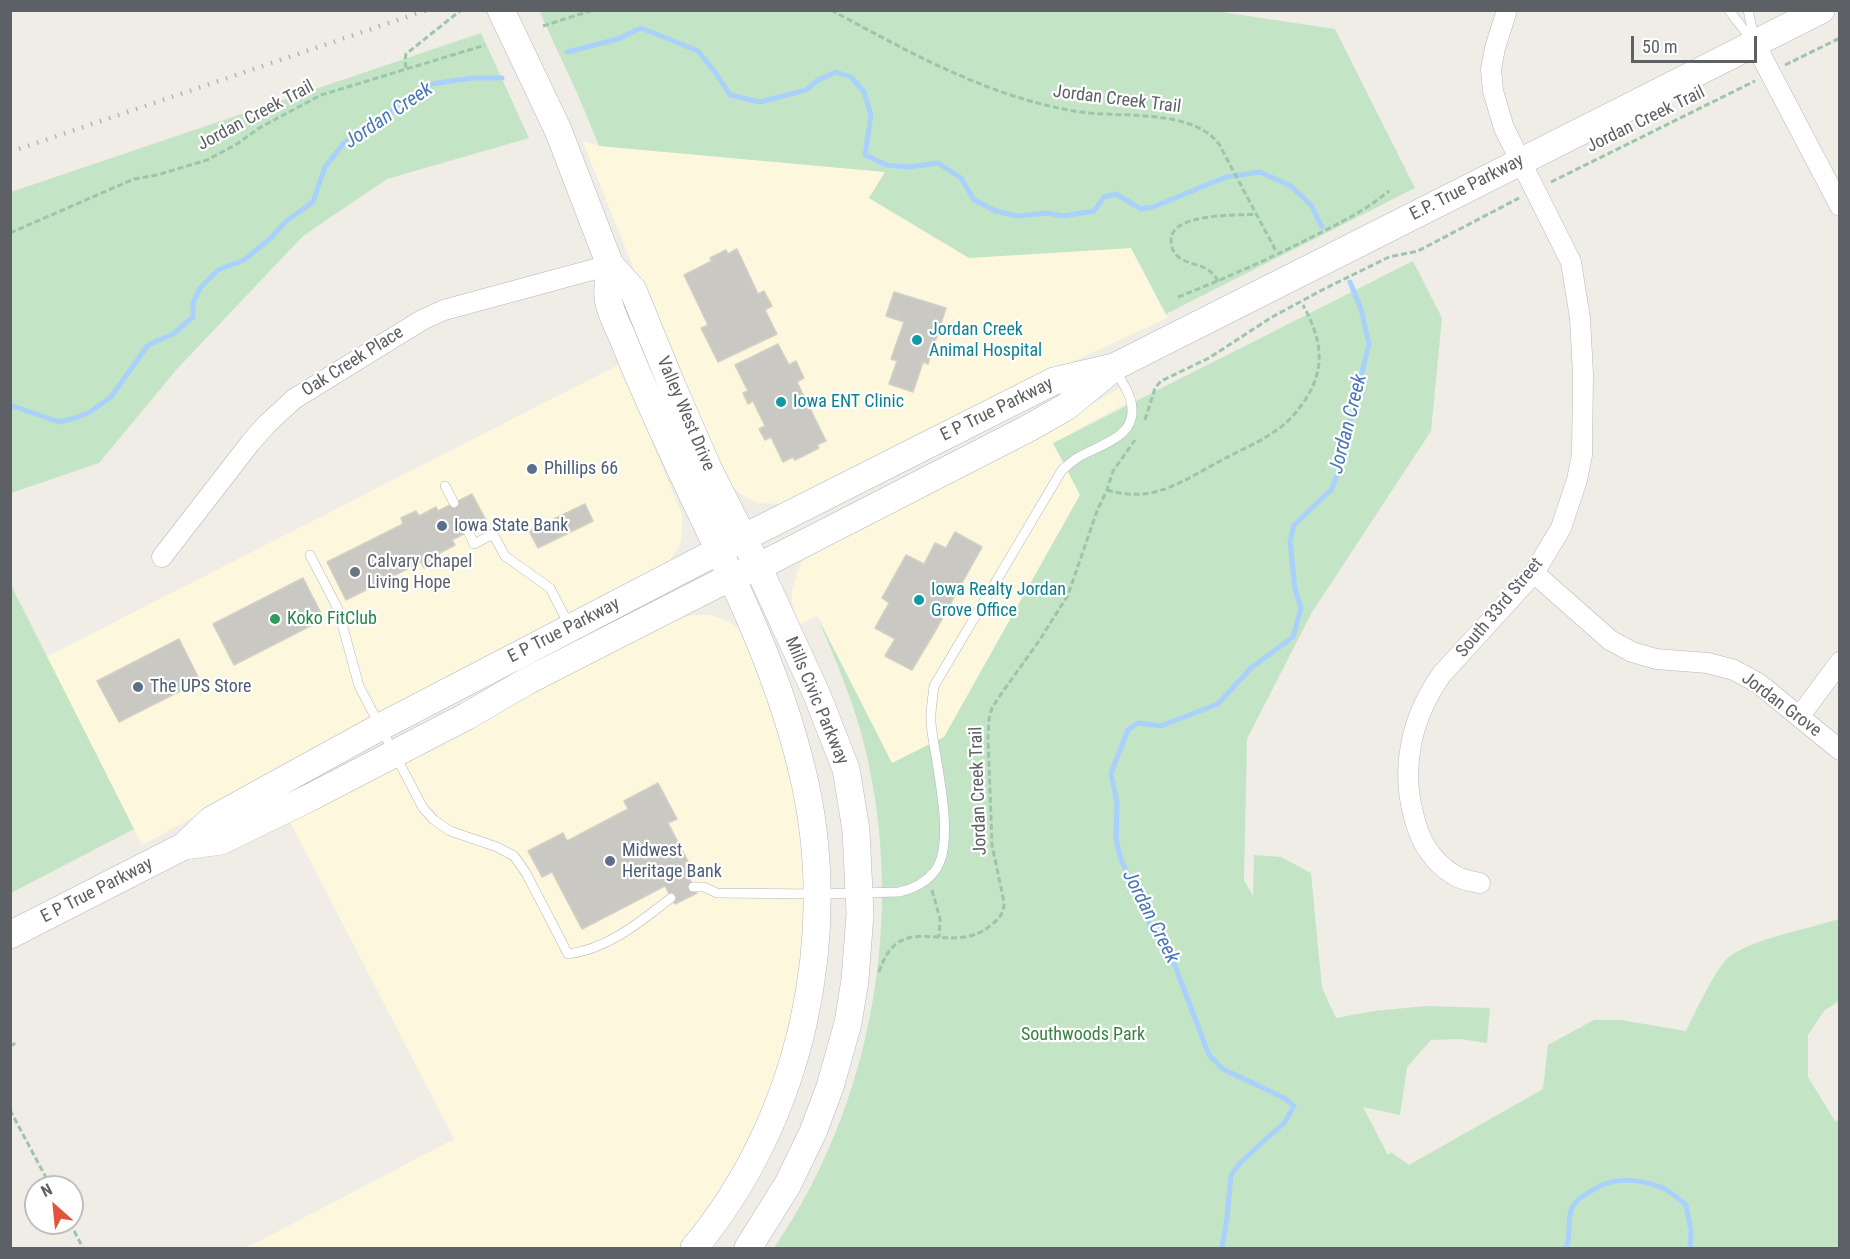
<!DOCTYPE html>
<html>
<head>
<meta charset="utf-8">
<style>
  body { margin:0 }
  #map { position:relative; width:1850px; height:1259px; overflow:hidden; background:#efede6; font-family:"Roboto Condensed",sans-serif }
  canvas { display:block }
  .frame { position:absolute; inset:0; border:12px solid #5d6065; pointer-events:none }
  .north { position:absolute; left:24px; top:1175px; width:60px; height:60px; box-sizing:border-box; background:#fff; border:2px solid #bebfc1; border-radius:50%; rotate:333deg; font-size:16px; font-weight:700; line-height:24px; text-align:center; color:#5d6065 }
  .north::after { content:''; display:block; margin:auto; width:21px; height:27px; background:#e1533a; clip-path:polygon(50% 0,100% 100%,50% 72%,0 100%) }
  .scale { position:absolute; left:1631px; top:36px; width:126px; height:27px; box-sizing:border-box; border:3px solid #5d6065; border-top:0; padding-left:8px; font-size:18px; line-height:21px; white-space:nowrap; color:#5d6065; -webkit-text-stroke:4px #fff; paint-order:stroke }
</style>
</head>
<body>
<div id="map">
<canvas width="1850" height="1259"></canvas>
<div class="frame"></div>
<div class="north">N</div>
<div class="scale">50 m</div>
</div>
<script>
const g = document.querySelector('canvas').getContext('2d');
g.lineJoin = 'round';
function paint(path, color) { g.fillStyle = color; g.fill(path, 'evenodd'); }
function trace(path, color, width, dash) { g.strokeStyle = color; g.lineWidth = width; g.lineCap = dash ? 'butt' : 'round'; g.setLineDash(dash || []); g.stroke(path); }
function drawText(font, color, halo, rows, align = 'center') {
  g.font = font + ' "Roboto Condensed",sans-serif'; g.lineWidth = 4.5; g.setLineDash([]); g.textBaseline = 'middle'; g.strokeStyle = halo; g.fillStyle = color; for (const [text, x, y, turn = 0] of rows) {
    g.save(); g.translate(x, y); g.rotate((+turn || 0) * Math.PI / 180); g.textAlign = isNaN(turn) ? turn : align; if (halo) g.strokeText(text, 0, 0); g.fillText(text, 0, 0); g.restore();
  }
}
const commercial = new Path2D(`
  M 582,140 L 599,146 L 886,172 L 869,198 L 969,257 L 1131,248 L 1167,318 L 1029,382 L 780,504 L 759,503 L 748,499 L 729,485 L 659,332 Z
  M 620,364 L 682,515 L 682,535 L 680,545 L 669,562 L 142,845 L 46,657 Z
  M 1124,386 L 1130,401 L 1054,443 L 1080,495 L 944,737 L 892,763 L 817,616 L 799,625 L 792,602 L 792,590 L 799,567 L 805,557 L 1031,438 Z
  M 692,615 L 712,615 L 722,619 L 733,624 L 750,641 L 790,762 L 803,829 L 806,935 L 789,1040 L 753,1139 L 683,1248 L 246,1248 L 454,1139 L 289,820 L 672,622 Z`);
const green = new Path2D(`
  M 548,11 L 1208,10 L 1335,29 L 1415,188 L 1166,314 L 1131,248 L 969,258 L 869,198 L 885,172 L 599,146 L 578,95 L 540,13 Z
  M 481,33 L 529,138 L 387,179 L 303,236 L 177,369 L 99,463 L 11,493 L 11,192 Z
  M 1413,261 L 1442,318 L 1431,431 L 1311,614 L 1247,739 L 1244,880 L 1253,896 L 1254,855 L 1281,857 L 1311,873 L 1322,988 L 1336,1018 L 1374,1011 L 1426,1006 L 1490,1008 L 1487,1043 L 1460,1039 L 1431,1040 L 1407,1067 L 1400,1115 L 1363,1107 L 1388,1155 L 1391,1152 L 1409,1165 L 1543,1089 L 1548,1045 L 1594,1020 L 1621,1020 L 1686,1031 C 1694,1015 1717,965 1730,956 C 1756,938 1808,929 1839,919 L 1839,1001 L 1824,1011 L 1808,1035 L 1808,1077 L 1835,1121 L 1839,1120 L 1839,1248 L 774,1248 C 872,1105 906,917 865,748 C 854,702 835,659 817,616 L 892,763 L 944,737 L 1080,495 L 1053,443 Z
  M 11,585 L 134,829 L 11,893 L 10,893 Z`);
const stream = new Path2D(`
  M 567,52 L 618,39 L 641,28 L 698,51 L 715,72 L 730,95 L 760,102 L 806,90 L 818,80 L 836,72 L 851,77 L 864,92 L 871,115 L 865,155 L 887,165 L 909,167 L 938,163 L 961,178 L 974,200 L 996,211 L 1017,216 L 1047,213 L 1063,216 L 1094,211 L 1104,197 L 1116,194 L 1141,209 L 1153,207 L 1226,177 L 1260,172 L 1291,186 L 1311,205 L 1322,227
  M 10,405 L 59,422 L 75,418 L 90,412 L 111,397 L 148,345 L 173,334 L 193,317 L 193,303 L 200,288 L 218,270 L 244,260 L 271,238 L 285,222 L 313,202 L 325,167 L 344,143 L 390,113 L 401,102 L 416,95 L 431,84 L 472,78 L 502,78
  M 1222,1248 L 1227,1218 L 1231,1175 L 1241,1162 L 1285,1122 L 1294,1106 L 1284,1098 L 1223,1069 L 1209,1055 L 1172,958 L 1149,923 L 1120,857 L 1116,838 L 1117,803 L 1111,773 L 1128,730 L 1138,723 L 1161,726 L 1218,704 L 1251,668 L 1293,637 L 1301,608 L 1295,589 L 1290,542 L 1294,525 L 1332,489 L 1343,457 L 1347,434 L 1369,344 L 1361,309 L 1350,282
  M 1566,1248 C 1572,1235 1566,1222 1572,1208 C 1576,1200 1585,1194 1593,1190 C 1614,1176 1641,1179 1663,1188 C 1671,1192 1679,1199 1686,1205 L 1691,1231 L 1690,1248`);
const building = new Path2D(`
  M 737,249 L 758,294 L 764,291 L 772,306 L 765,310 L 777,334 L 718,362 L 701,328 L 708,325 L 684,275 L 712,261 L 710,258 L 726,250 L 728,254 Z
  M 894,292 L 946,308 L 928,364 L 923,362 L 913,392 L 889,384 L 897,361 L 891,359 L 904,322 L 886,316 Z
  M 778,344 L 789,365 L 796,361 L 804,378 L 797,382 L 826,441 L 817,445 L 819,448 L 795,460 L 793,457 L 783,462 L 771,437 L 765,440 L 759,429 L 765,426 L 753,401 L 748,404 L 743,393 L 748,391 L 735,365 Z
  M 472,494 L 487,522 L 452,540 L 455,545 L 438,554 L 441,560 L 424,568 L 421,562 L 346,600 L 327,562 L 403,524 L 401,518 L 416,511 L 419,516 L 436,507 L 438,511 Z
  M 585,504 L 593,521 L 538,548 L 529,531 Z
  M 955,532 L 982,547 L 937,628 L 912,670 L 885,656 L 895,639 L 875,628 L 889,603 L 882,598 L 906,555 L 924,564 L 935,543 L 946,548 Z
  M 303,578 L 324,619 L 234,665 L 213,624 Z
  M 179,639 L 200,681 L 119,722 L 97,681 Z
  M 658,783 L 677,819 L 668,823 L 693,871 L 687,874 L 697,893 L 675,904 L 665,886 L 582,929 L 552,872 L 542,877 L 528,851 L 563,833 L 567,841 L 628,809 L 624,801 Z`);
const path = new Path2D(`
  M 831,10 C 911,53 990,98 1080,112 C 1122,118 1191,108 1219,144 L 1276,251
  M 543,26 L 593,10
  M 1785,65 L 1840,38
  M 406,68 L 405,60 L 406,54 L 461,10
  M 1551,182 L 1755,81
  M 10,233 L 134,179 L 157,175 L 207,160 L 237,144 L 259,128 L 321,95 L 485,45
  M 1218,281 C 1207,262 1195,268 1180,258 C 1175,255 1171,248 1171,242 C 1168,212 1238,216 1256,214
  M 1178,297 C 1224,279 1269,259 1314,236 C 1340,223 1366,210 1389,191
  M 1145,420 L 1155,388 L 1161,381 L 1209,358 L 1272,317 L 1326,288 L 1389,257 L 1418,251 L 1519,198
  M 1107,490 C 1154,504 1182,481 1222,460 C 1240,450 1261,442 1278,429 C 1288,422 1296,413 1303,403 C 1327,369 1322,340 1303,305
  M 932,890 L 940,919 L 939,937
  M 879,972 C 901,905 950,960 991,925 C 1000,918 1004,913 1004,902 L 992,845 L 988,738 L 989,719 L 992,708 L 999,697 L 1039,641 L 1068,595 L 1097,511 L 1107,490 L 1113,471 L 1135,440
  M 10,1046 L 16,1043
  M 10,1110 L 51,1187
  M 70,1223 L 83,1248`);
const service = new Path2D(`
  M 1729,10 L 1753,42
  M 1748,10 L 1755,42
  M 445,486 L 454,503
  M 468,531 L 474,544 L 493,534 L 505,556 L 550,588 L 569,625
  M 310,555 L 338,609 L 359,686 L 423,808 L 434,820 L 450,831 L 497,847 L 514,856 L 526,873 L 568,954 C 608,949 640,922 671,898
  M 693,887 L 704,887 L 717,893 L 817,894 L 899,892 C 912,889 926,882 934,872 C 958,844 934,758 931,723 C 930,711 933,698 934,686 L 1062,470 C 1067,466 1071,462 1077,458 C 1094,447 1132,439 1132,412 C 1133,397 1122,382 1115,369`);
const minor = new Path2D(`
  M 1755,44 L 1840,206
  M 162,557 L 251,442 L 267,424 L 294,399 L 422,320 L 444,310 L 610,265
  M 1534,573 L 1610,640 L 1632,652 L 1656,659 L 1708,663 L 1734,670 L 1758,683 L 1840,750
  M 1799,717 L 1840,662
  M 1480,883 C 1471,881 1461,880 1454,875 C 1431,861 1420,841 1414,817 C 1400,766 1412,716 1442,674 L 1534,573 L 1561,528 L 1577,480 L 1582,455 L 1583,374 L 1580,318 L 1571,262 L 1504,128 L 1493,91 L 1491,69 L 1495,48 L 1507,10`);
const secondary = new Path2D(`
  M 501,10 L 558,130 L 610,265 L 633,290 L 673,388 L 708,468 L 758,567 L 817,695 L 846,769 L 856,830 L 860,914 L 855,980 L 848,1023 L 830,1087 L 813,1132 L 788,1184 L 748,1248
  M 610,265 C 609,275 607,286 608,297 C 609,311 619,328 624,341 C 645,394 669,445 693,496 C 736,585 779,674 802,770 C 842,933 802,1119 694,1248
  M 184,846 L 221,841 L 309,798 L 467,716 L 529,680 L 731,577 L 758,567 L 1027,429 L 1066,407 L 1111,370
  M 10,935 L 184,846 L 211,820 L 380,727 L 743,538 L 1054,381 L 1114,367 L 1821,10`);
const rail = new Path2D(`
  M 10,152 L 427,10`);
const markers = [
  [917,340,6,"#0f9aa8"],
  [781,402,6,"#0f9aa8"],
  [532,469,6,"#5c6f8a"],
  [442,526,6,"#5c6f8a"],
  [355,572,6,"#6b7280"],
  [919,600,6,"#0f9aa8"],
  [275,619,6,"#2e9e5b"],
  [138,687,6,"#5c6f8a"],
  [610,861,6,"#5c6f8a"]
];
const streetNames = [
  ["Jordan Creek Trail",1117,100,7],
  ["Jordan Creek Trail",256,116,-28],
  ["Jordan Creek Trail",1646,120,-26],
  ["E.P. True Parkway",1467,188,-27],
  ["Oak Creek Place",353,362,-32],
  ["E P True Parkway",997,410,-26],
  ["Valley West Drive",685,414,67],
  ["South 33rd Street",1500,608,-50],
  ["E P True Parkway",564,631,-27],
  ["Mills Civic Parkway",816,701,67],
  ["Jordan Grove",1781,705,37],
  ["Jordan Creek Trail",979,791,-92],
  ["E P True Parkway",97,891,-27]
];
const cultureNames = [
  ["Jordan Creek",929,330],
  ["Animal Hospital",929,351],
  ["Iowa ENT Clinic",793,402],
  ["Iowa Realty Jordan",931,590],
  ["Grove Office",931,611]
];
const serviceNames = [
  ["Phillips 66",544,469],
  ["Iowa State Bank",454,526],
  ["The UPS Store",150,687],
  ["Midwest",622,851],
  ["Heritage Bank",622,872]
];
const worshipNames = [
  ["Calvary Chapel",367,562],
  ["Living Hope",367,583]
];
const leisureNames = [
  ["Koko FitClub",287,619]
];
const parkNames = [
  ["Southwoods Park",1083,1035]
];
const waterNames = [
  ["Jordan Creek",389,116,-34],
  ["Jordan Creek",1349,424,-76],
  ["Jordan Creek",1150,917,63]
];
paint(commercial, '#fcf7dd');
paint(green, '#c3e5c6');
trace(stream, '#aad1fb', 5);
paint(building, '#cac8c2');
trace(building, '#d3d0c4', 1.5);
trace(service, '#b6b7bc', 10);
trace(minor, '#b6b7bc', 21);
trace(secondary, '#b4b7bc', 28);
trace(path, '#9dc5ac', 3, [6, 3]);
trace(service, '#fff', 9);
trace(minor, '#fff', 20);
trace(secondary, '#fff', 27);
trace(rail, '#b4b4b5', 4.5, [1.5, 8]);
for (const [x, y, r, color] of markers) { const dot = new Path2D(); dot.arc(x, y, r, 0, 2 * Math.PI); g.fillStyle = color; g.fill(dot); trace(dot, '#fff', 2); }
drawText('18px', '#5d6065', '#fff', streetNames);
drawText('18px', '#0d838f', '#fff', cultureNames, 'left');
drawText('18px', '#4e5e75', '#fff', serviceNames, 'left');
drawText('18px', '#5b616d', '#fff', worshipNames, 'left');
drawText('18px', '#27864d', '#fff', leisureNames, 'left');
drawText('18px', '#398141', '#fff', parkNames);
drawText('italic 20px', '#4976b5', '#fff', waterNames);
</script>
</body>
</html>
